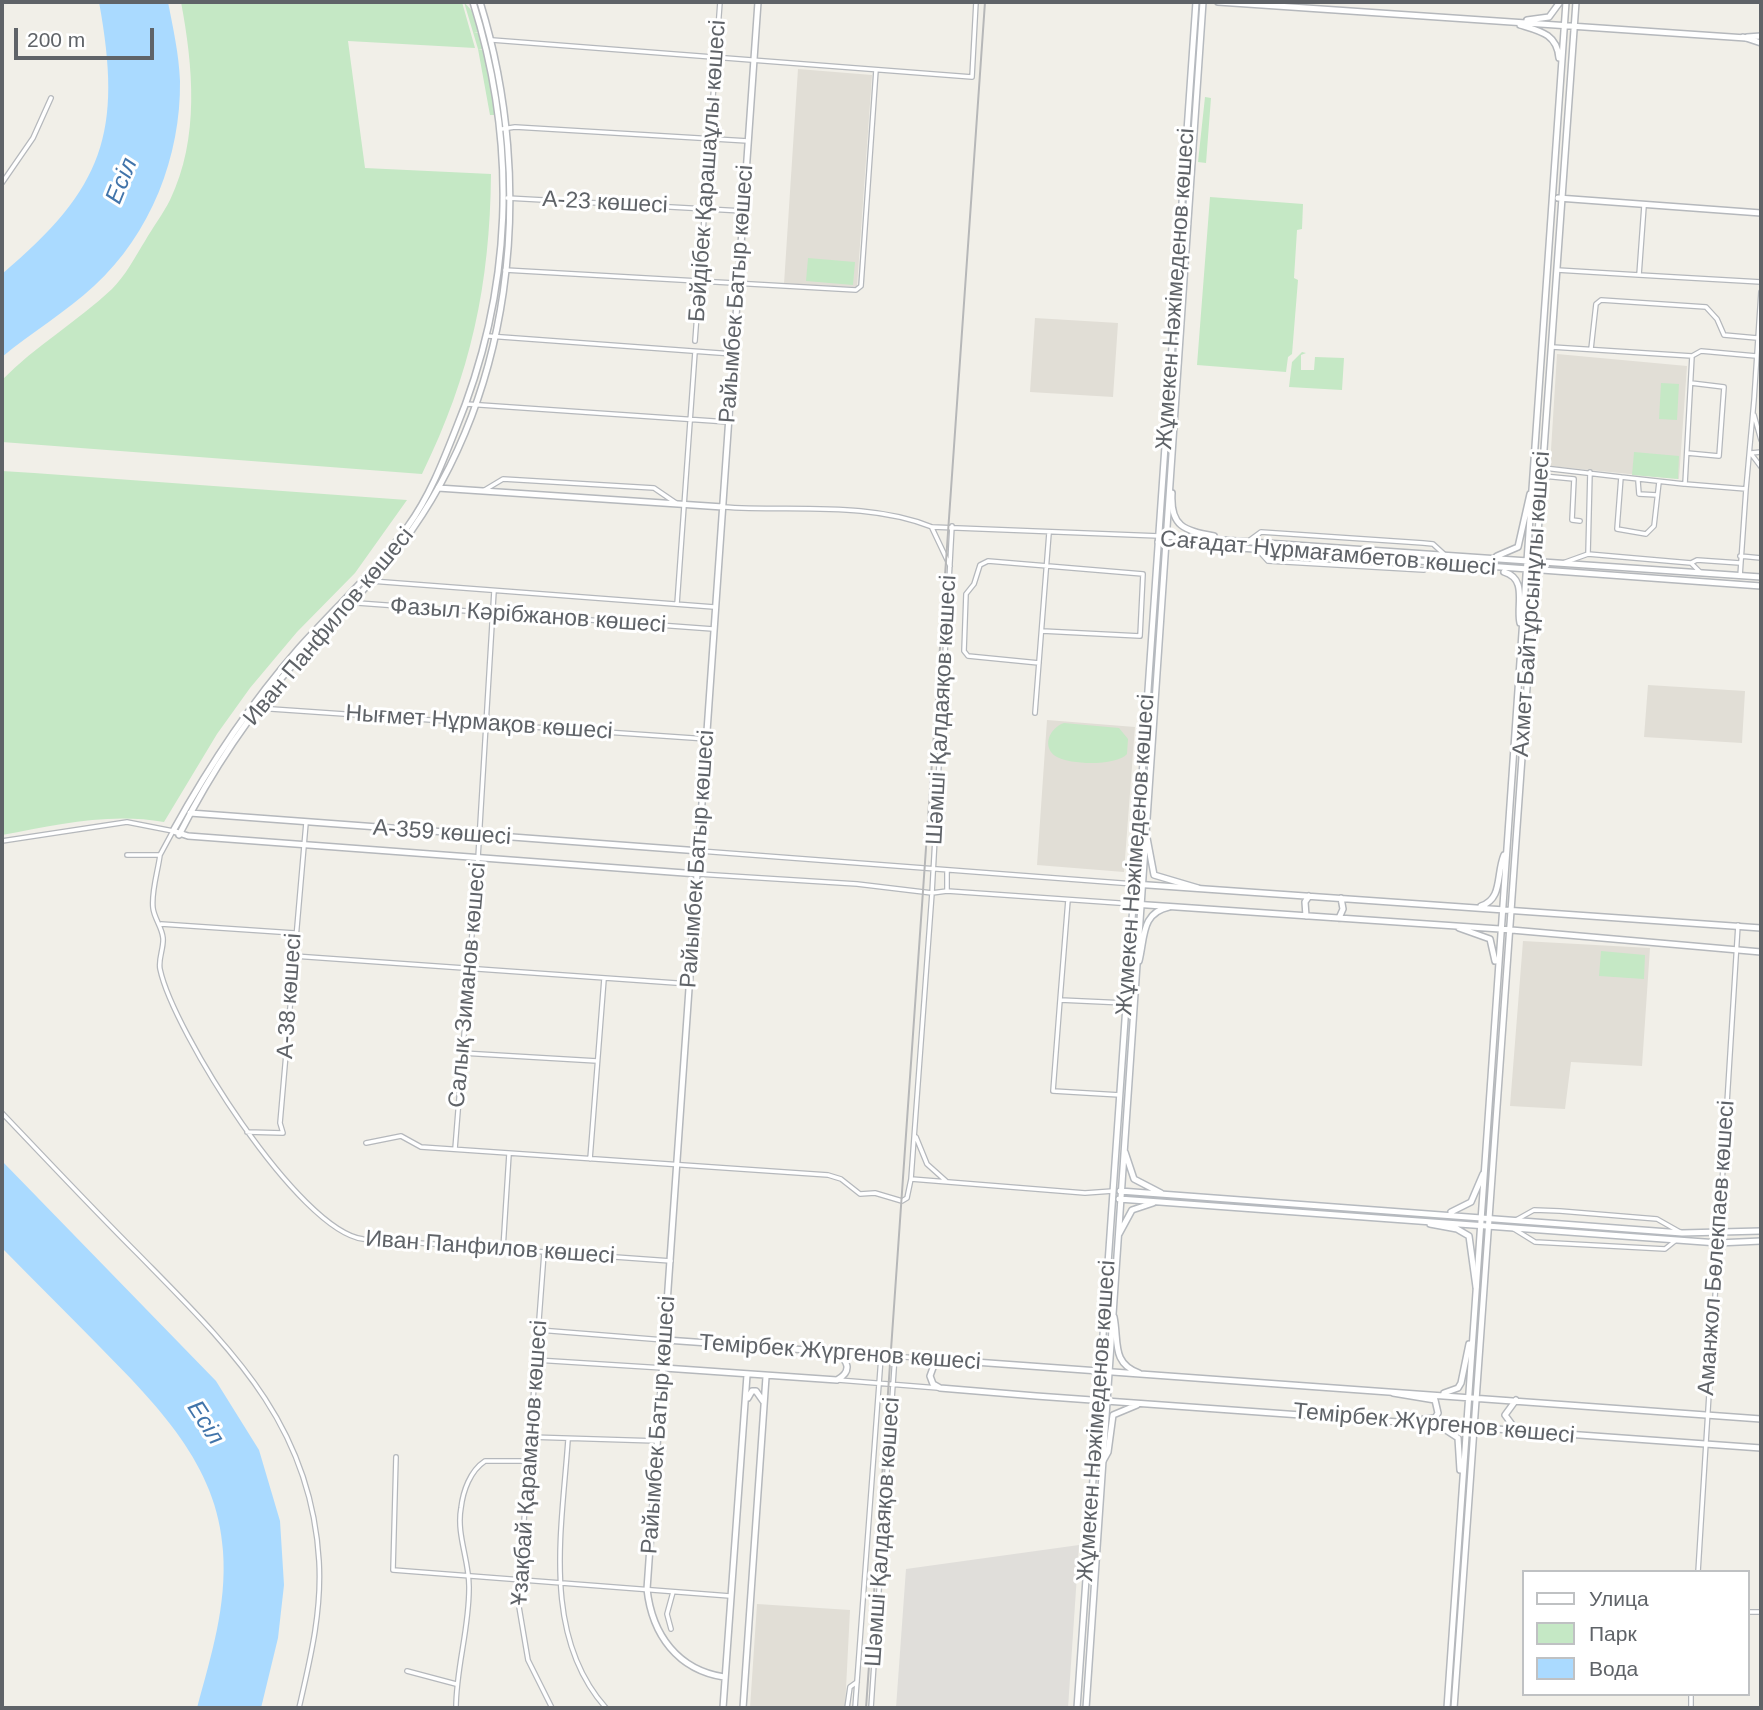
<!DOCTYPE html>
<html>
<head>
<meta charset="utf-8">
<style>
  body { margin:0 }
  #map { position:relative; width:1763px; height:1710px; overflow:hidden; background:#f1efe8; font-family:Helvetica,sans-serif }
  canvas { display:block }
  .frame { position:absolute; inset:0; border:4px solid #5f6368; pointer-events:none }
  .legend { position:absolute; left:1522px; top:1570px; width:228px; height:126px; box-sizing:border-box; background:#fff; border:2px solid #bfc1c3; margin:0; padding:9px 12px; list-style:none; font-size:21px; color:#5f6368 }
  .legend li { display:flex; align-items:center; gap:14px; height:35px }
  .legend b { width:35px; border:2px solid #bfc1c3 }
  .scale { position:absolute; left:14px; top:28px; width:140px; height:32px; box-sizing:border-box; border:4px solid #5f6368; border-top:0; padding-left:9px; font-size:21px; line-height:24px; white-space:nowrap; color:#5f6368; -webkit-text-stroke:5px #fff; paint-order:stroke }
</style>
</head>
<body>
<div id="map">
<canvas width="1763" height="1710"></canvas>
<div class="frame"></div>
<ul class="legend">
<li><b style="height:9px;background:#fff"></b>Улица</li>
<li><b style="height:19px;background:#c5e8c5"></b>Парк</li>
<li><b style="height:19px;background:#aadaff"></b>Вода</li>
</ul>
<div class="scale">200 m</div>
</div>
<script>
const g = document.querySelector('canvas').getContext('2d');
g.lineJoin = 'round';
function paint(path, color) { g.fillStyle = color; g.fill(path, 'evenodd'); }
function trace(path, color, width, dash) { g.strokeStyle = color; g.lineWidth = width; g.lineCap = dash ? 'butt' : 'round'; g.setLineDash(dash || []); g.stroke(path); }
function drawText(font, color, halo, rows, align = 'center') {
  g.font = font + ' Helvetica,sans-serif'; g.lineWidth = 6; g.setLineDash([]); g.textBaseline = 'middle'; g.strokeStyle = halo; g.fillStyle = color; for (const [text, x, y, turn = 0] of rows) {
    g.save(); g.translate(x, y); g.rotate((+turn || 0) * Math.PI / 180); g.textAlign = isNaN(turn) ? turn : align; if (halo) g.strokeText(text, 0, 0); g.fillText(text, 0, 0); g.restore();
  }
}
const industrial = new Path2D(`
  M 1079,1545 L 1068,1708 L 896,1708 L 906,1569 Z`);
const education = new Path2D(`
  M 798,69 L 872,75 L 857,287 L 784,284 Z
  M 1035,318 L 1118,323 L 1113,397 L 1030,392 Z
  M 1557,354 L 1687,366 L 1679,479 L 1550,466 Z
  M 1648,685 L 1745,691 L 1742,743 L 1644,737 Z
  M 1047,720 L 1135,727 L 1124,872 L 1037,865 Z
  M 1523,941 L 1650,948 L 1642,1066 L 1571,1062 L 1565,1109 L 1510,1106 Z
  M 757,1604 L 850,1610 L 845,1708 L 750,1708 Z`);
const green = new Path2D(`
  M 181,2 L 462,2 L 475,48 L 348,41 L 365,168 L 491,174 C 490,284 471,374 422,474 L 2,442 L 2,380 C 35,346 77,322 112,289 C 126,275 135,257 145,241 C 153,227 163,214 170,200 C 200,138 193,66 181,2 Z
  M 464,2 L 472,11 L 479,32 L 474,33 L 479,33 L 483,49 L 478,49 L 483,50 L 496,115 L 490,115 L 478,49 Z
  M 1205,97 L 1211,98 L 1206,163 L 1198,162 Z
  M 1210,197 L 1303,204 L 1302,229 L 1297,230 L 1294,278 L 1298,280 L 1292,354 L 1288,357 L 1286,372 L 1197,365 Z
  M 808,258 L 855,262 L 853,285 L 806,281 Z
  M 1302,352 L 1306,353 L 1301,355 L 1301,370 L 1314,370 L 1315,357 L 1344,358 L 1342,390 L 1289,387 L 1292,362 Z
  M 1661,383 L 1679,384 L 1677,420 L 1659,419 Z
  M 1634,452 L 1679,456 L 1678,479 L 1632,475 Z
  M 2,471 L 34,473 L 407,500 L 355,573 L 297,632 L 250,688 L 217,734 L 164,822 C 109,812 56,825 2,835 Z
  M 1064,723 L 1119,728 L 1128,739 L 1127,754 C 1117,766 1071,765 1057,757 C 1041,748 1049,728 1064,723 Z
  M 1601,951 L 1645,955 L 1644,979 L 1599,976 Z`);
const water = new Path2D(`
  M 99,2 L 168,2 C 173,28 179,54 180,81 C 181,156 151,234 94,286 C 66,312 32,332 2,357 L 2,274 C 104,188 123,133 99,2 Z
  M 2,1161 L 216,1381 L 259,1450 L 280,1521 L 284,1585 L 278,1638 L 261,1708 L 197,1708 C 211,1656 227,1606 223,1551 C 218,1465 156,1404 99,1346 C 67,1313 34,1281 2,1248 Z`);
const minor = new Path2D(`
  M 492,40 L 972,77 L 976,2
  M 502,129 L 515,127 L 748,141
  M 2,183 L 33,138 L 51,98
  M 507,198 L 743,211
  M 505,270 L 856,290 L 861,286 L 876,70
  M 1557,270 L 1639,275 L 1644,206
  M 1639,275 L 1761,282
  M 488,336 L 733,354
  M 695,341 L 720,2
  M 1552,347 L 1692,356 L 1701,351 L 1756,356
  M 1591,349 L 1596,304 L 1601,300 L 1706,307 L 1717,319 L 1724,335 L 1757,338
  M 1692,356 L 1685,484 L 1746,489 L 1754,400
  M 1754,400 L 1761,292
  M 466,404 L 728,422
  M 1754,415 L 1761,440
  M 1687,453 L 1719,456 L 1724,387 L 1691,383
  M 1751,453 L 1761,452
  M 1752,455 L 1761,467
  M 1544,468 L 1621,477 L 1617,529 L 1646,534 L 1654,526 L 1659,482
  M 1543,476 L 1574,479 L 1572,520 L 1580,521
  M 1621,477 L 1684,484
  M 1638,481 L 1639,494 L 1657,495
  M 483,491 L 503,479 L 654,488 L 676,503
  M 723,507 C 791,512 867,501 932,527 L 1159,536
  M 932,528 L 950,566
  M 1250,540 L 1261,532 L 1423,543 L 1433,544 L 1445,555
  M 1258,550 L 1268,561 L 1424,570 L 1432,563
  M 1588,554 L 1590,472
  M 1740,556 L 1761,558
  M 1563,563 L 1588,554 L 1691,563 L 1700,572
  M 1691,563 L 1697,560 L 1740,563
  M 1740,576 L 1746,489
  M 371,581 L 714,607
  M 344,602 L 713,629
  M 677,604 L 695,352
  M 1039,663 L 968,656 L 964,651 L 966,594 L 974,584 L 980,565 L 988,561 L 1143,574 L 1140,636 L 1042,631
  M 257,708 L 707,739
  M 1035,713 L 1049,533
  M 2,841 L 127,822 L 173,831 L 160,855 L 127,855
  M 700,851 L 1134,884
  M 160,855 C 158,871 151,892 153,908 C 154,918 162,927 163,938 C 164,948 158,959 160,969 C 173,1031 299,1231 363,1239 L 671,1261
  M 947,870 L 947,891 L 1133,904
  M 698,874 L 857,884 L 932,893 L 952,526
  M 1068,900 L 1060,1000 L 1125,1003
  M 161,924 L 294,933
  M 294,956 L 690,984
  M 1060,1000 L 1053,1091 L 1120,1095
  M 462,1053 L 597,1061
  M 2,1113 C 47,1160 92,1208 138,1254 C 229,1347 311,1423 319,1561 C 322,1612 310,1660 299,1708
  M 247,1132 L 283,1133 L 280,1123 L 306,823
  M 916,1137 L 927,1164 L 946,1181
  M 366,1143 L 401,1136 L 421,1147 L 828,1175 L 841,1179 L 860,1194 L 875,1193 L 902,1201 L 907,1198 L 911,1179 L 932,893 L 947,891
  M 455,1149 L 478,858 L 494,591
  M 590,1159 L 604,979
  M 911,1179 L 1085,1193 L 1113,1191
  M 1516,1220 L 1534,1210 L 1560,1211 L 1657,1219 L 1680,1232
  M 1514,1229 L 1535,1242 L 1665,1249 L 1675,1241
  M 503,1249 L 509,1154
  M 544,1253 L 518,1601 L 528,1660 L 552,1708
  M 539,1330 L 664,1340
  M 837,1352 L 945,1360
  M 536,1360 L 663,1368
  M 838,1380 L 938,1388
  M 530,1437 L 657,1441
  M 568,1440 C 562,1529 541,1635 606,1708
  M 396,1457 L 393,1570 L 730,1596
  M 1698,1572 L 1738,925
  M 1747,1612 L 1761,1612
  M 671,1629 L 667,1614 L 673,1592
  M 407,1671 L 456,1684
  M 456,1708 C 456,1668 469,1630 469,1589 C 470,1562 456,1535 461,1508 C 463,1491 470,1471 485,1461 L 528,1461
  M 847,1708 L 850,1687 L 857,1682
  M 855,1708 L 881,1357
  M 871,1708 L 895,1355
  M 1691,1708 L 1691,1694`);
const tertiary = new Path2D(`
  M 473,2 C 518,146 513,291 455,431 C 442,464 429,497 408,526 C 376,570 336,607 299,648 C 250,704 209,766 173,831 L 188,836 L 698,874
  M 1218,2 L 1746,38
  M 1527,20 L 1549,17 L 1560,2
  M 1520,25 C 1540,31 1557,34 1559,58
  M 1558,198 L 1761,213
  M 438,488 L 723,507
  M 1172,493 C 1170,527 1184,530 1214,536
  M 1164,536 L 1761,577
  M 1158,542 L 1761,586
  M 1497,556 L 1518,547 L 1530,494
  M 1504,572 C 1528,579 1516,605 1520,623
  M 190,813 L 700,851
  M 179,835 C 211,772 250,713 297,660 C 327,626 362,595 390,559 C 515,406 537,186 480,2
  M 1134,884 L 1761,928
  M 1133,904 L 1500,929 L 1761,952
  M 1481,906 C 1503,899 1496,874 1504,855
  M 1306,916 L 1305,902 L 1309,896
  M 1339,918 L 1343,909 L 1341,898
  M 1459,928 L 1490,939 L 1495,961
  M 1114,1317 C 1119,1341 1111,1363 1139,1373
  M 664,1368 L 837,1380 C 853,1371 848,1360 835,1352 L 666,1340
  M 1393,1393 L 1435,1400 L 1438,1413 L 1435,1418 L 1424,1419
  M 1444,1393 L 1458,1388 L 1461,1383 L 1469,1344
  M 748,1398 L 752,1391 L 756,1391 L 763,1401
  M 1761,1419 L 947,1360 L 934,1365 L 930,1376 L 933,1384 L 940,1388 L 1036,1396 L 1761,1448
  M 1441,1427 L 1458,1438 L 1460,1470
  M 1516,1430 L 1505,1415 L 1516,1400
  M 1103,1461 L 1108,1452 L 1113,1415 L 1137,1405
  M 724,1677 C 678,1670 652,1635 647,1589 L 758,2
  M 723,1708 L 747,1375
  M 743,1708 L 766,1377
  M 1447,1708 L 1566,2
  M 1454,1708 L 1576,2`);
const secondary = new Path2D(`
  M 1743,37 L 1761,43
  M 1747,37 L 1761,36
  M 1147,838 L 1154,875 L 1198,888
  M 1139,961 C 1145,937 1141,913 1169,907
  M 1125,1152 L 1134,1179 L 1161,1193
  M 1120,1191 L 1682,1233 L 1761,1231
  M 1119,1199 L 1718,1243 L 1761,1241
  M 1451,1212 L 1471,1202 L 1483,1174
  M 1430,1224 L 1457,1229 L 1469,1236 L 1476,1287
  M 1119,1234 L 1132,1210 L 1153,1203
  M 1077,1708 L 1196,2
  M 1086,1708 L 1203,2`);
const tram = new Path2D(`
  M 866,1708 L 985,2`);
const streetNames = [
  ["Бәйдібек Қарашаұлы көшесі",708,171,-86],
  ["А-23 көшесі",605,203,3],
  ["Жұмекен Нәжімеденов көшесі",1176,289,-86],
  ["Райымбек Батыр көшесі",737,294,-86],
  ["Сағадат Нұрмағамбетов көшесі",1328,554,5],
  ["Ахмет Байтұрсынұлы көшесі",1532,604,-86],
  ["Фазыл Кәрібжанов көшесі",528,616,4],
  ["Иван Панфилов көшесі",329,627,-50],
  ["Шәмші Қалдаяқов көшесі",942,710,-87],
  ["Нығмет Нұрмақов көшесі",479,723,4],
  ["А-359 көшесі",442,833,4],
  ["Жұмекен Нәжімеденов көшесі",1136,855,-86],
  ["Райымбек Батыр көшесі",698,859,-86],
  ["Салық Зиманов көшесі",468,985,-85],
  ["А-38 көшесі",290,996,-86],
  ["Иван Панфилов көшесі",490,1248,4],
  ["Аманжол Бөлекпаев көшесі",1717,1248,-86],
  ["Темірбек Жүргенов көшесі",840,1353,4],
  ["Жұмекен Нәжімеденов көшесі",1097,1421,-86],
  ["Темірбек Жүргенов көшесі",1434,1424,5],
  ["Райымбек Батыр көшесі",659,1425,-86],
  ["Ұзақбай Қараманов көшесі",530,1463,-86],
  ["Шәмші Қалдаяқов көшесі",883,1532,-86]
];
const waterNames = [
  ["Есіл",122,181,-68],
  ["Есіл",205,1423,57]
];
paint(industrial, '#e0deda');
paint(education, '#e1ded6');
paint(green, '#c5e8c5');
paint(water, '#aadaff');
trace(minor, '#b5b8bc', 6);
trace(tertiary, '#b5b8bc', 8);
trace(secondary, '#b6babf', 8);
trace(minor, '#fff', 3.5);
trace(tertiary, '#fff', 5);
trace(secondary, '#fff', 5);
trace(tram, '#b6b7b8', 2);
drawText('23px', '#5f6368', '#fff', streetNames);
drawText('italic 24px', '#4174aa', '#fff', waterNames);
</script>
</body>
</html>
